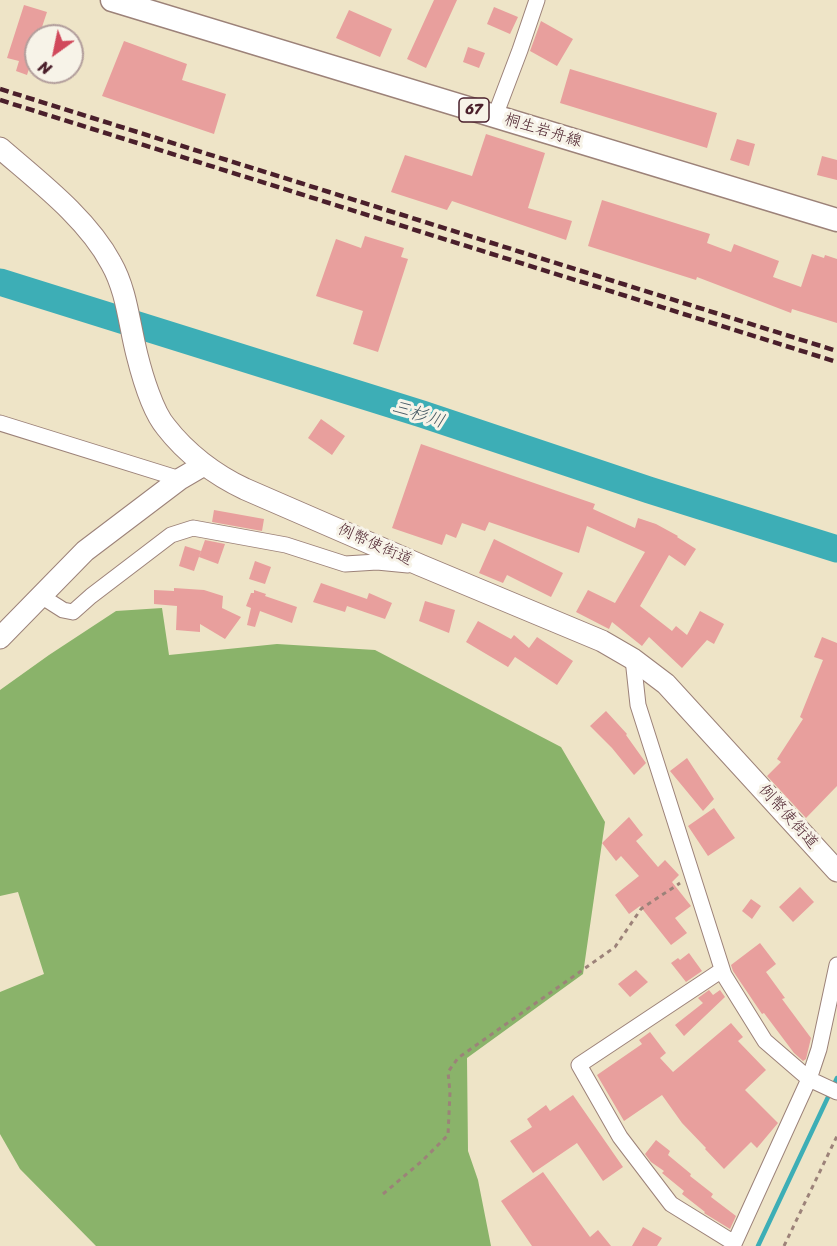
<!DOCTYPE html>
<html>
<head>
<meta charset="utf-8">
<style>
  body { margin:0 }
  #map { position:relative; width:837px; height:1246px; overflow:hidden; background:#eee4c7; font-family:Sriracha,sans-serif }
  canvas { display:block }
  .north { position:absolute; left:24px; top:24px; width:60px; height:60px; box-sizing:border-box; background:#f7f3e8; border:2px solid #b29e9c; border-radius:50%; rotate:213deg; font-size:16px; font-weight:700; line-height:24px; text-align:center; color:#4a1f2b }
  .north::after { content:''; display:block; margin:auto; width:21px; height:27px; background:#d1495b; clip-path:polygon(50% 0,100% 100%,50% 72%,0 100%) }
</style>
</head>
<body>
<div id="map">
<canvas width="837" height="1246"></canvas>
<div class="north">N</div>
</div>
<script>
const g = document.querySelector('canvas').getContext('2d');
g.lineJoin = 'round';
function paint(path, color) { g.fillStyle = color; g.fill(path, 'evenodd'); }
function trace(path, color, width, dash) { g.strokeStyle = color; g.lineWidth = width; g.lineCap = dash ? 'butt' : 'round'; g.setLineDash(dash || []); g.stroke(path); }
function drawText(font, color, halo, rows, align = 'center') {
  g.font = font + ' Sriracha,"Klee One",sans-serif'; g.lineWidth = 6; g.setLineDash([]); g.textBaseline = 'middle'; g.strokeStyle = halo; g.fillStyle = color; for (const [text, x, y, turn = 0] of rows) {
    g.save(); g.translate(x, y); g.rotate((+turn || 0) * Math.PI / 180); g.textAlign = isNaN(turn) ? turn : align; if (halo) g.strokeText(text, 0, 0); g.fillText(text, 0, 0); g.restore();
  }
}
const forest = new Path2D(`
  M 162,608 L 169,655 L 277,644 L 375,650 L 561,747 L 605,822 L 583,974 L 467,1058 L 468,1151 L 478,1180 L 491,1246 L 96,1246 L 20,1169 L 0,1134 L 0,992 L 44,974 L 18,892 L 0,896 L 0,690 L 49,655 L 116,611 Z`);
const stream = new Path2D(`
  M 758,1246 L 837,1078`);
const river = new Path2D(`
  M 0,282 L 422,414 L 649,490 L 837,549`);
const building = new Path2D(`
  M 434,0 L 457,0 L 426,68 L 407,59 Z
  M 24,5 L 47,12 L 39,36 L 36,36 L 36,47 L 27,75 L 16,71 L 19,61 L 7,58 Z
  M 494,7 L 518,17 L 510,34 L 487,24 Z
  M 349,10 L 392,29 L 380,57 L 336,38 Z
  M 541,21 L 573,39 L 557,66 L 530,51 Z
  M 124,41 L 187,64 L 182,80 L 226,94 L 214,134 L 102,96 Z
  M 468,47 L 485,53 L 479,68 L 463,62 Z
  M 570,69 L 717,113 L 707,148 L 560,103 Z
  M 486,134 L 545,153 L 528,208 L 572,221 L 566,240 L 452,201 L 447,210 L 391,192 L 405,155 L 472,176 Z
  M 737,139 L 755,144 L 749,166 L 730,160 Z
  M 822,156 L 837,160 L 837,180 L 817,175 Z
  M 602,200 L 710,234 L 707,243 L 731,252 L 734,244 L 779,261 L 773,277 L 801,287 L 812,254 L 824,258 L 825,255 L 837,259 L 837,323 L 792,309 L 791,313 L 697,277 L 696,280 L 588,246 Z
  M 365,236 L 404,248 L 401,257 L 408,259 L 378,352 L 353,344 L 363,311 L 316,296 L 336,239 L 361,248 Z
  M 321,419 L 345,436 L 332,455 L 308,438 Z
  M 421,444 L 595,504 L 593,509 L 635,528 L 638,518 L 656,524 L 678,536 L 677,537 L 696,549 L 685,566 L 669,555 L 640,606 L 672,631 L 676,626 L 687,635 L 700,611 L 724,624 L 714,644 L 707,640 L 682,668 L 649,637 L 642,646 L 612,622 L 609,629 L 576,612 L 588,590 L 615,603 L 645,552 L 587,526 L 579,553 L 489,522 L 485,531 L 462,523 L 456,538 L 446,534 L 442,545 L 392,528 Z
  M 214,510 L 264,519 L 262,531 L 212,522 Z
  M 494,539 L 563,573 L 551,597 L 507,575 L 503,583 L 479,573 Z
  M 205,540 L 225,544 L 218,564 L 199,557 Z
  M 185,546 L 201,551 L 194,571 L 179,566 Z
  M 255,561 L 271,567 L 265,584 L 249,579 Z
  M 321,583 L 367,599 L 369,593 L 392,603 L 385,619 L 347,606 L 345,612 L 313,602 Z
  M 174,588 L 204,590 L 223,596 L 222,608 L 241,617 L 225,639 L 200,624 L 200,632 L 176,630 L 177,606 L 154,604 L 154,590 L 174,591 Z
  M 254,590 L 266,594 L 265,596 L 297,607 L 292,623 L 260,611 L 255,627 L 247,625 L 251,608 L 246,606 L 251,593 L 254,593 Z
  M 425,601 L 455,610 L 449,633 L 419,621 Z
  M 478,621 L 511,639 L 514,635 L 529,648 L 537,637 L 573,661 L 557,685 L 515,657 L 508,667 L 466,642 Z
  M 822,637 L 837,643 L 837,786 L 806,818 L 767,776 L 781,762 L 777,759 L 803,719 L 800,717 L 823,660 L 814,657 Z
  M 606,711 L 627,734 L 626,735 L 646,763 L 634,775 L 612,748 L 590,726 Z
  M 687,758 L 714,799 L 703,811 L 670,771 Z
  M 714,808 L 735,838 L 708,856 L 688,826 Z
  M 629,817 L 643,835 L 636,841 L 658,867 L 665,860 L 679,875 L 672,882 L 691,906 L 675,918 L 687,933 L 671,945 L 640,906 L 629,914 L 615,895 L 639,876 L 621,856 L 616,861 L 602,843 Z
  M 800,887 L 814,902 L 793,922 L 779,907 Z
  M 751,899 L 761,906 L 752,919 L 742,911 Z
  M 760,943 L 776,964 L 766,972 L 785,998 L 782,999 L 811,1038 L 806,1059 L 803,1061 L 794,1053 L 764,1013 L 762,1014 L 733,971 L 731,965 Z
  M 689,953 L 702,971 L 686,982 L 671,963 L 678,958 L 680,960 Z
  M 636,970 L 648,982 L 630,997 L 618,984 Z
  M 709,990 L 713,995 L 720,990 L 725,997 L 684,1036 L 675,1025 L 703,1003 L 698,998 Z
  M 731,1023 L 743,1037 L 738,1041 L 766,1070 L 745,1090 L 778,1123 L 757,1148 L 751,1142 L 724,1169 L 705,1149 L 706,1148 L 682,1123 L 662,1095 L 624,1121 L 597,1075 L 642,1044 L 639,1040 L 650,1032 L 666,1053 L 660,1058 L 673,1072 Z
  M 573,1095 L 623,1167 L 603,1181 L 577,1143 L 533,1173 L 510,1141 L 532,1127 L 527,1119 L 546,1105 L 550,1111 Z
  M 656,1140 L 670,1151 L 668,1155 L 691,1174 L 690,1176 L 713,1194 L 711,1197 L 736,1216 L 730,1229 L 704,1213 L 705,1212 L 682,1194 L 684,1191 L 662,1173 L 664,1171 L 651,1162 L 645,1154 Z
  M 543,1172 L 590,1237 L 598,1230 L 611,1246 L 532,1246 L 501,1201 Z
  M 643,1227 L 662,1238 L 657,1246 L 632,1246 Z`);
const path = new Path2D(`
  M 383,1194 L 422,1161 L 448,1135 L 450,1092 L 448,1072 L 458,1058 L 615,947 L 641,909 L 680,883
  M 784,1246 L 837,1136`);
const street = new Path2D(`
  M 495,116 L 520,50 L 537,0
  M 0,423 L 180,479
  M 41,596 L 63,610 L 73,612 L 91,596 L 171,535 L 193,528 L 286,545 L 345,564 L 377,562 L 408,565
  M 633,659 L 638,705 L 724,975 L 765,1041 L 809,1079 L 837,1092
  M 722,970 L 579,1065 L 620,1137 L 671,1204 L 734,1243
  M 733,1246 L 809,1079 L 819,1049 L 837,965`);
const secondary = new Path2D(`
  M 0,148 C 38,181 87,218 111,263 C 127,291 129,324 137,355 C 142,375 153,412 166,427 C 186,453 215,475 245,489 L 420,565 L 602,641 L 633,659 L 666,684 L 837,871
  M 0,638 L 85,551 L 180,479 L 204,465`);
const primary = new Path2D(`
  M 112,0 L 837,220`);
const rail = new Path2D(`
  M 0,89 L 837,351
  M 0,100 L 837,362`);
const shields = [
  [474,110,30]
];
const shieldNames = [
  ["67",474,110]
];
const streetNames = [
  ["桐生岩舟線",543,131,17],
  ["例幣使街道",375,545,24],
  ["例幣使街道",788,817,48]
];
const waterNames = [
  ["三杉川",418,415,18]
];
paint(forest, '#8ab36a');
trace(stream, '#3daeb6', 4.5);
trace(river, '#3daeb6', 27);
paint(building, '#e89f9d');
trace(street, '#9c8279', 17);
trace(secondary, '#9c8279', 23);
trace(primary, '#9c8279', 25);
trace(path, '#9c8279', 3, [4.5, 4.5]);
trace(street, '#fff', 15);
trace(secondary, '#fff', 21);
trace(primary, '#fff', 22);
trace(rail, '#4a1f2b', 4.5, [9, 4.5]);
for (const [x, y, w] of shields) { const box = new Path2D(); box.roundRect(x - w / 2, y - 12, w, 24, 4.5); g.fillStyle = '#f7f3e8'; g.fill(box); trace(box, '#4a1f2b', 1.5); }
drawText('bold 15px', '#4a1f2b', null, shieldNames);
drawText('16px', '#4a1f2b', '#f7f3e8', streetNames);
drawText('italic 18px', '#455863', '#f7f3e8', waterNames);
</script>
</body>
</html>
